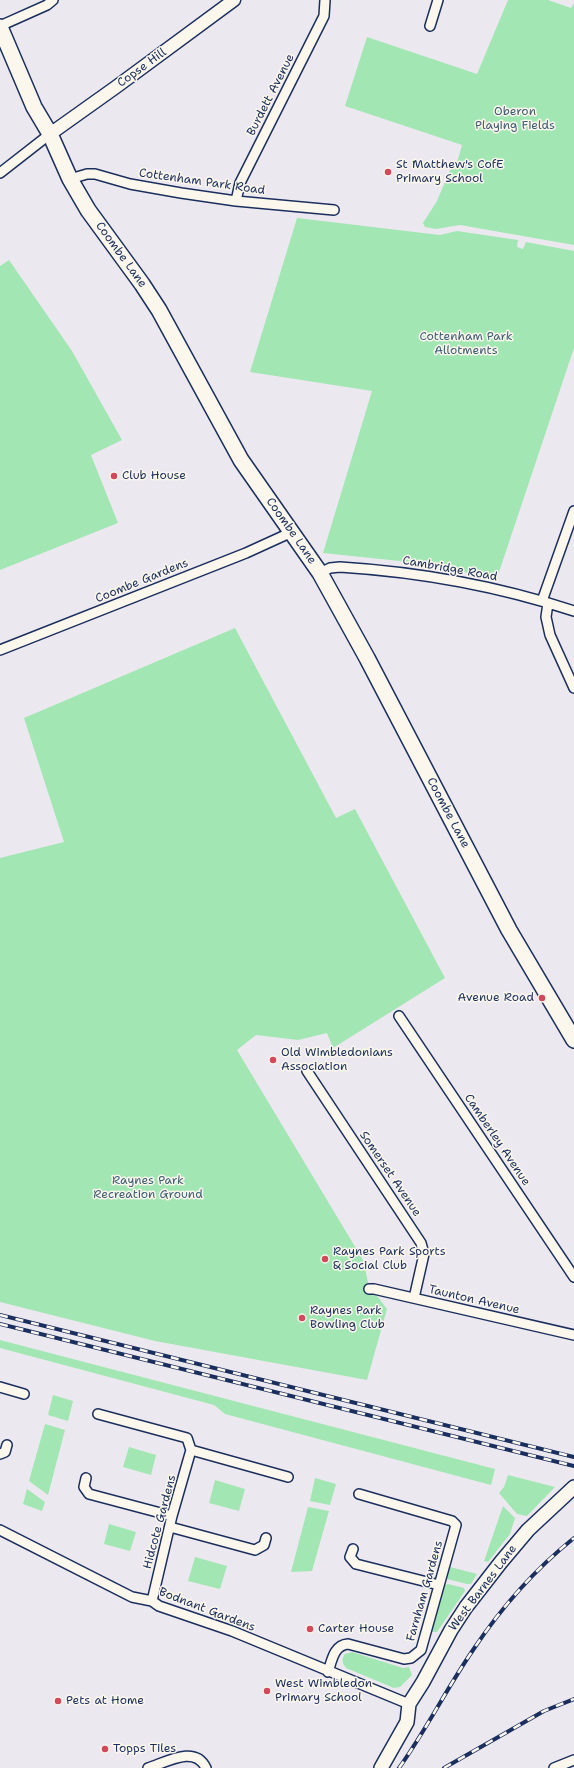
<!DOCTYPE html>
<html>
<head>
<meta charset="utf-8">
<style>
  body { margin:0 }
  canvas { display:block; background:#ece8ef }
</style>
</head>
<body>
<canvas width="574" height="1768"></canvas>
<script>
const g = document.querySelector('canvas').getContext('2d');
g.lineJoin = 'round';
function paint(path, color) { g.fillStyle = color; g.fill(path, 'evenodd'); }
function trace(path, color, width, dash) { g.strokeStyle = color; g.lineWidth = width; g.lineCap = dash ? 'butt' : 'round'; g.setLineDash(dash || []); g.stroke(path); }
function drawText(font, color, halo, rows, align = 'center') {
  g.font = font + ' "Shantell Sans",sans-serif'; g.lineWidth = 3; g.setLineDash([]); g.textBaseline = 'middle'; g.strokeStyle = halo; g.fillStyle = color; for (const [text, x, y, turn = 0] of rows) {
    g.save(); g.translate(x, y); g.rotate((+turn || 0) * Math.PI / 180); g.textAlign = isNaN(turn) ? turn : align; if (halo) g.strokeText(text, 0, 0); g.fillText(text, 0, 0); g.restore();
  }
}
const green = new Path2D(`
  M 508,0 L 548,0 L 571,8 L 574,3 L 574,245 L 460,225 L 436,229 L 425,227 L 423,223 L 437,201 L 450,170 L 452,168 L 455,170 L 462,145 L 345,106 L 367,37 L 477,74 Z
  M 297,218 L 440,235 L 457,231 L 518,240 L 517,247 L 523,249 L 526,242 L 574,251 L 574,348 L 497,578 L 409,562 L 323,553 L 372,391 L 250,372 Z
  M 9,260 L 72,351 L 122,440 L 91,455 L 118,523 L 0,570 L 0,266 Z
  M 235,628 L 336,818 L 355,809 L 445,978 L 333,1048 L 327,1033 L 298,1040 L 256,1035 L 237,1050 L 363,1260 L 370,1291 L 378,1297 L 387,1309 L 367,1380 L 155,1341 L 0,1302 L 0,858 L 64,842 L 24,718 Z
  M 0,1340 L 495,1469 L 491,1485 L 225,1414 L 214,1405 L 0,1348 Z
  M 53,1395 L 73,1401 L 68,1421 L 48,1415 Z
  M 45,1424 L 65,1430 L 48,1495 L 29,1481 Z
  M 129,1447 L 156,1455 L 151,1475 L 123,1467 Z
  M 508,1475 L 555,1487 L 527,1516 L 517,1514 L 499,1493 L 504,1487 Z
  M 315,1478 L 336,1484 L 330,1505 L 310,1501 Z
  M 215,1480 L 245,1489 L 239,1511 L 209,1503 Z
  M 27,1489 L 45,1502 L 42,1511 L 23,1504 Z
  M 503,1506 L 515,1518 L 510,1534 L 488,1562 L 484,1561 Z
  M 308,1507 L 329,1511 L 312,1571 L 291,1572 Z
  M 109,1524 L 136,1532 L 130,1551 L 104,1544 Z
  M 195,1557 L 227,1566 L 220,1589 L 188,1581 Z
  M 450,1567 L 477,1574 L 471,1584 L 467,1584 L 447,1579 Z
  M 448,1584 L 464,1588 L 465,1591 L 437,1632 L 432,1632 L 445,1585 Z
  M 352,1652 L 403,1668 L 409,1667 L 412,1675 L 400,1687 L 394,1688 L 346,1668 C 342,1662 341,1660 345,1654 Z`);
const minor = new Path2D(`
  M 0,26 L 47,5 L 53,0
  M 430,26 L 438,0
  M 0,173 L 50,134
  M 70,179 L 87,174 L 95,174 L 130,184 L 181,193 L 236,201 L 334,210
  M 236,201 L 240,183 L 324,16 L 325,0
  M 320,573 L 330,568 L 340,567 C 420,572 498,586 574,611
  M 542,601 L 574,511
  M 548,603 L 546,617 L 550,635 L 574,688
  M 0,650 L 246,553 L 292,532
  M 399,1016 L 574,1277
  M 307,1071 L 421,1243 L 424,1254 L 414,1298
  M 369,1289 L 374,1289 L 574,1335
  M 0,1387 L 24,1394
  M 98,1414 L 187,1438 L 191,1450 L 288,1477
  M 0,1454 L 5,1452 L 7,1445
  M 86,1478 L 84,1487 L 89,1494 L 172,1516
  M 170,1527 L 255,1550 L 264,1545 L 266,1538
  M 0,1530 L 132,1597 L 152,1601 L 159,1606 L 232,1631 L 409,1704
  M 353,1549 L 350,1557 L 356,1564 L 439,1585
  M 152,1601 L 172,1516 L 191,1450
  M 328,1672 C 332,1660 334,1645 348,1644 L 404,1659 L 411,1658 L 421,1650 L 456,1525 L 452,1521 L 359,1494
  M 148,1768 C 165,1763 195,1744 206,1768
  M 554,1768 L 574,1760`);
const tertiary = new Path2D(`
  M 50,134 L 116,87 L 234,0`);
const secondary = new Path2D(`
  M 381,1768 L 407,1722 L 409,1704 L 423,1682 L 451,1630 L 466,1607 L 501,1562 L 528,1530 L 574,1487`);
const primary = new Path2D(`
  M 0,27 L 34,107 L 50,134 L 70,179 L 88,210 L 142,284 L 159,310 L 241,460 L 320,573 L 367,658 L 509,930 L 574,1040`);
const rail = new Path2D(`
  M 0,1315 L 574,1457
  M 0,1324 L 574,1466
  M 399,1768 C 426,1730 447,1688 473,1650 C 501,1608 534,1570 574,1538
  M 444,1768 L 544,1711 L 574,1699`);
const markers = [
  [388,172,4,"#d1495b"],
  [114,476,4,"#d1495b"],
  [542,998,4,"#d1495b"],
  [273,1060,4,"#d1495b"],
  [325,1259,4,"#d1495b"],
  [302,1318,4,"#d1495b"],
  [310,1629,4,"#d1495b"],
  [267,1691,4,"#d1495b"],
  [58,1701,4,"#d1495b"],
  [105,1749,4,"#d1495b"]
];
const streetNames = [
  ["Copse Hill",142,68,-36],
  ["Burdett Avenue",271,95,-63],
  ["Cottenham Park Road",202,182,8],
  ["Coombe Lane",121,255,54],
  ["Coombe Lane",291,531,55],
  ["Cambridge Road",450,569,10],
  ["Coombe Gardens",142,581,-22],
  ["Coombe Lane",448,813,62],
  ["Camberley Avenue",497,1140,56],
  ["Somerset Avenue",390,1174,56],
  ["Taunton Avenue",474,1300,13],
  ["Hidcote Gardens",160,1522,-75],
  ["West Barnes Lane",483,1588,-53],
  ["Farnham Gardens",425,1591,-74],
  ["Bodnant Gardens",207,1610,21]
];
const parkNames = [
  ["Oberon",515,112],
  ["Playing Fields",515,126],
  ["Cottenham Park",466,337],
  ["Allotments",466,351],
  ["Raynes Park",148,1181],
  ["Recreation Ground",148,1195]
];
const poiNames = [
  ["St Matthew's CofE",396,165],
  ["Primary School",396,179],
  ["Club House",122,476],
  ["Avenue Road",534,998,"right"],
  ["Old Wimbledonians",281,1053],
  ["Association",281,1067],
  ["Raynes Park Sports",333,1252],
  ["& Social Club",333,1266],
  ["Raynes Park",310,1311],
  ["Bowling Club",310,1325],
  ["Carter House",318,1629],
  ["West Wimbledon",275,1684],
  ["Primary School",275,1698],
  ["Pets at Home",66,1701],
  ["Topps Tiles",113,1749]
];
paint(green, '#a2e7b3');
trace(minor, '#1b2f5e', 12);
trace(tertiary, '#1b2f5e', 15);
trace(secondary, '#1b2f5e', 16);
trace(primary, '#1b2f5e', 18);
trace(minor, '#fbf7ec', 9);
trace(tertiary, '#fbf7ec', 12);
trace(secondary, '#fbf7ec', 13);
trace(primary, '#fbf7ec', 15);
trace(rail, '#1b2f5e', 4);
trace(rail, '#fbf7ec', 2.5, [8]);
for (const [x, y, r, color] of markers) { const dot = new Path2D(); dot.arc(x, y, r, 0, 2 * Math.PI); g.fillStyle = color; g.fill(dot); trace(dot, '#fbf7ec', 1.5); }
drawText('12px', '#1b2f5e', '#fbf7ec', streetNames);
drawText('12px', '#3d5d73', '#fbf7ec', parkNames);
drawText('12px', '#1b2f5e', '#fbf7ec', poiNames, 'left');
</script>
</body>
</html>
